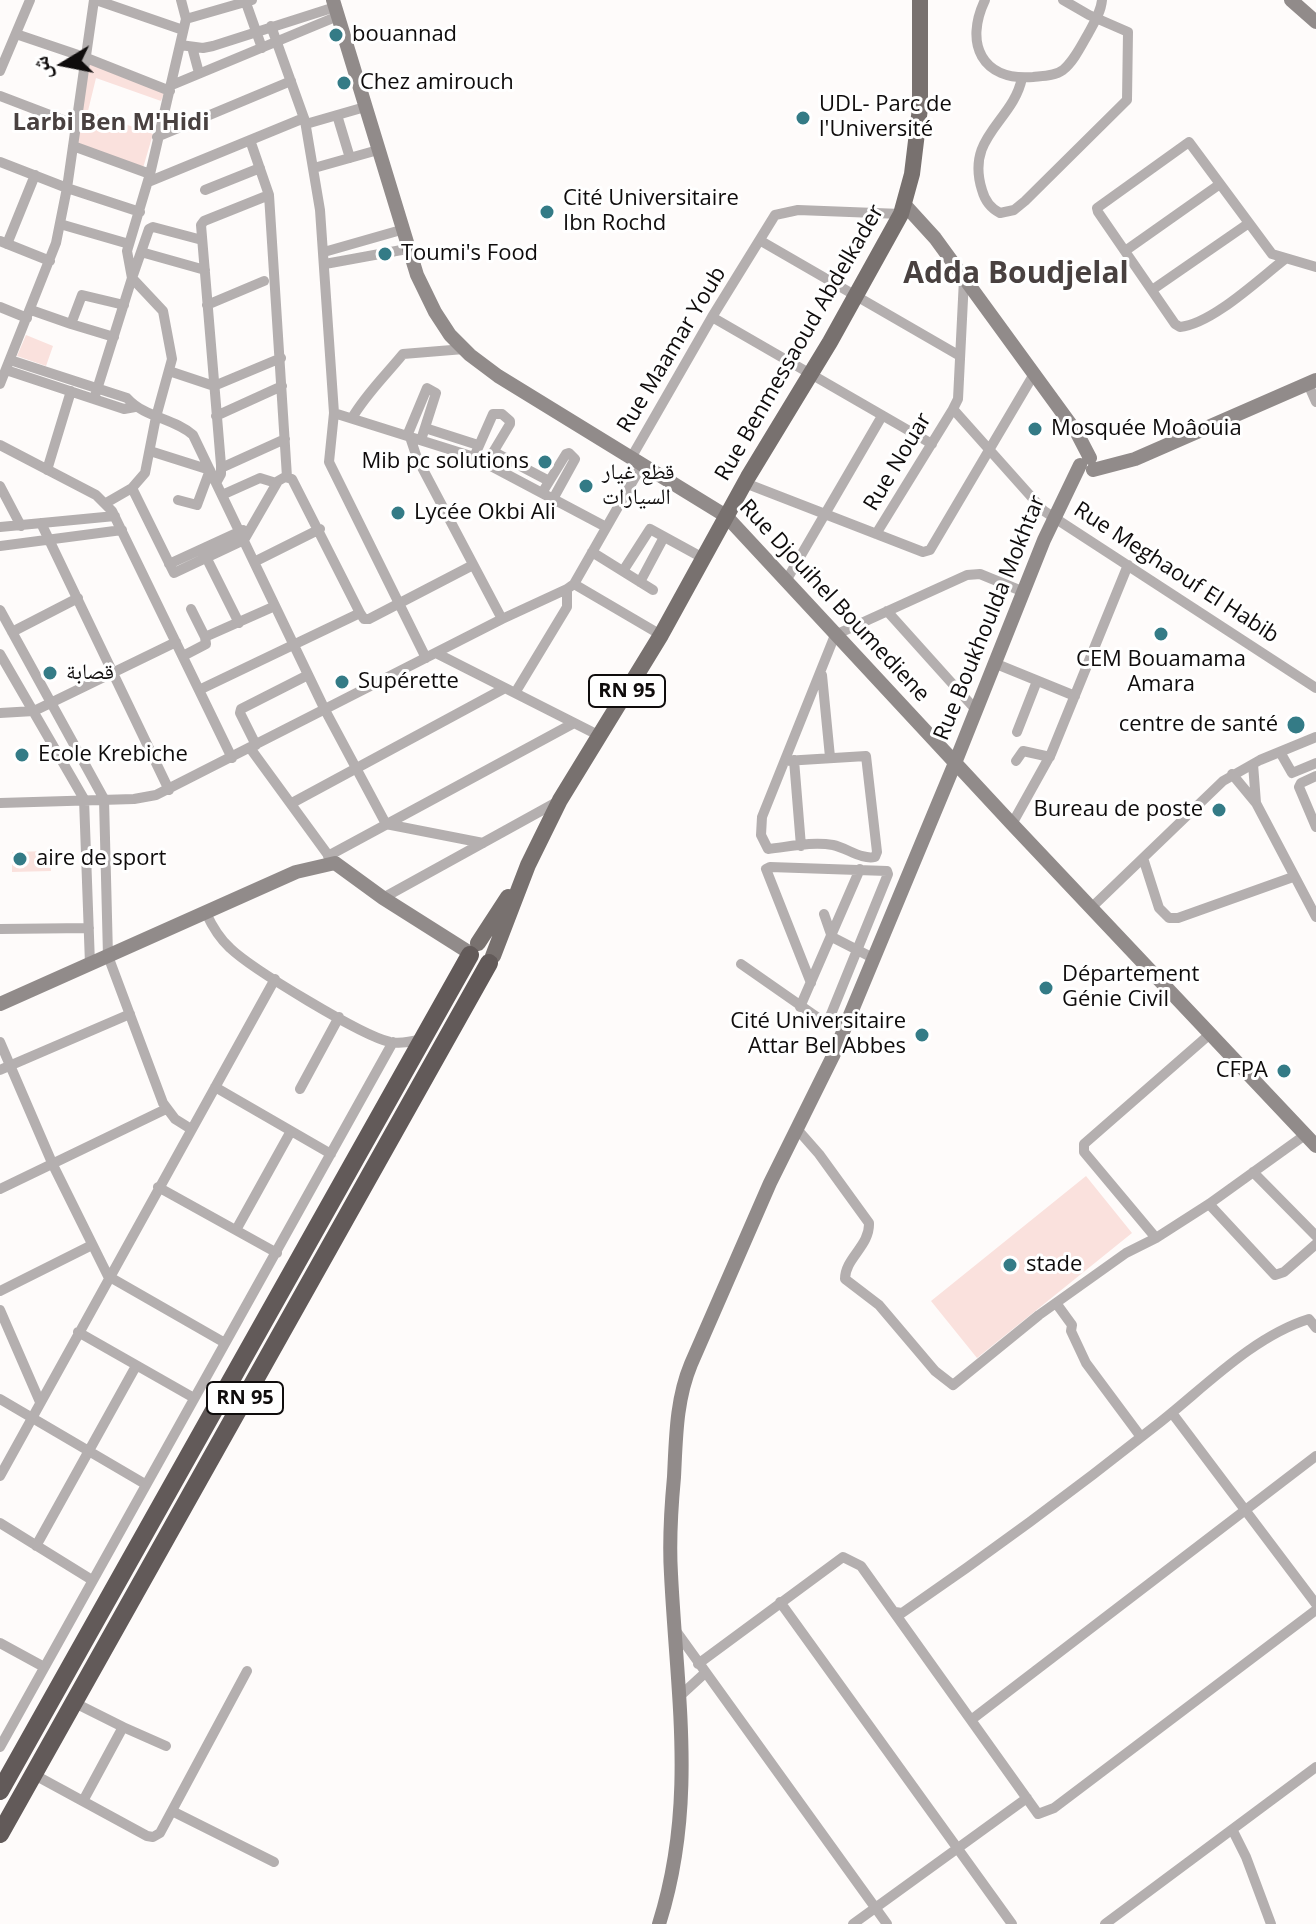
<!DOCTYPE html>
<html>
<head>
<meta charset="utf-8">
<style>
  body { margin:0 }
  #map { position:relative; width:1316px; height:1924px; overflow:hidden; background:#fefbfa; font-family:"Open Sans","Noto Naskh Arabic",sans-serif }
  canvas { display:block }
  .north { position:absolute; left:24px; top:24px; width:80px; height:80px; -webkit-text-stroke:6px #fff; paint-order:stroke; rotate:260deg; font-size:22px; font-weight:700; line-height:32px; text-align:center; color:#0f0c0c }
  .north::after { content:''; display:block; margin:auto; width:28px; height:36px; background:#0f0c0c; clip-path:polygon(50% 0,100% 100%,50% 72%,0 100%) }
</style>
</head>
<body>
<div id="map">
<canvas width="1316" height="1924"></canvas>
<div class="north">ش</div>
</div>
<script>
const g = document.querySelector('canvas').getContext('2d');
g.lineJoin = 'round';
function paint(path, color) { g.fillStyle = color; g.fill(path, 'evenodd'); }
function trace(path, color, width, dash) { g.strokeStyle = color; g.lineWidth = width; g.lineCap = dash ? 'butt' : 'round'; g.setLineDash(dash || []); g.stroke(path); }
function drawText(font, color, halo, rows, align = 'center') {
  g.font = font + ' "Open Sans","Noto Naskh Arabic",sans-serif'; g.lineWidth = 6; g.setLineDash([]); g.textBaseline = 'middle'; g.strokeStyle = halo; g.fillStyle = color; for (const [text, x, y, turn = 0] of rows) {
    g.save(); g.translate(x, y); g.rotate((+turn || 0) * Math.PI / 180); g.textAlign = isNaN(turn) ? turn : align; if (halo) g.strokeText(text, 0, 0); g.fillText(text, 0, 0); g.restore();
  }
}
const green = new Path2D(`
  M 88,63 L 164,93 L 161,101 L 96,78 L 88,111 L 153,134 L 143,168 L 78,143 Z
  M 26,335 L 53,346 L 46,366 L 17,356 Z
  M 50,851 L 51,871 L 12,872 L 12,852 Z
  M 1086,1176 L 1132,1233 L 977,1358 L 931,1301 Z`);
const street = new Path2D(`
  M 96,0 L 183,30
  M 245,0 L 262,48
  M 985,0 C 964,44 982,81 1033,77 C 1042,76 1055,76 1063,70 C 1074,61 1081,46 1088,34 C 1094,23 1101,12 1102,0
  M 186,19 L 252,0
  M 271,26 L 305,121 L 320,210 L 334,413 L 329,462 L 426,658
  M 16,34 L 84,57 L 170,91
  M 180,45 L 203,48 L 213,46 L 335,7
  M 192,47 L 199,73
  M 0,71 L 30,0
  M 1022,78 C 1013,122 965,136 982,190 C 985,201 990,208 1000,213 L 1014,210 L 1025,201 L 1127,100 L 1128,32 L 1089,15 L 1063,0
  M 172,85 L 338,16
  M 0,96 L 76,125
  M 337,115 L 350,158
  M 306,124 L 365,107
  M 157,137 L 291,81
  M 250,140 L 269,195 L 287,477
  M 73,146 L 150,174 L 186,19 L 181,0
  M 0,162 L 67,188 L 140,212
  M 314,168 L 378,150
  M 148,182 L 304,118
  M 205,190 L 260,168
  M 60,224 L 129,244
  M 0,241 L 50,261
  M 761,241 L 960,356
  M 7,244 L 35,175
  M 1125,251 L 1220,184
  M 141,252 L 205,270
  M 324,252 L 401,230
  M 1285,259 C 1259,279 1212,324 1180,327 L 1175,324 L 1098,212 L 1097,208 L 1189,142 L 1272,254 L 1316,267
  M 325,264 L 407,249
  M 964,279 L 958,399 L 953,409 L 1044,511 L 1316,688
  M 1152,290 L 1249,223
  M 207,305 L 264,281
  M 0,307 L 27,318
  M 31,310 L 71,324
  M 712,317 L 932,444
  M 114,337 L 71,324 L 82,295 L 124,305
  M 10,360 L 127,398 C 145,418 174,418 193,435 L 325,710 L 386,824 L 483,843
  M 6,370 L 124,409 L 135,407
  M 169,371 L 214,386 L 281,358
  M 0,384 L 56,243 L 67,188 L 94,0
  M 1308,384 L 1316,402
  M 94,399 L 132,278 L 127,251 L 150,174
  M 334,413 L 474,457 L 606,527
  M 216,416 L 282,386
  M 352,418 C 366,394 385,376 403,354 L 464,349
  M 425,428 L 478,445
  M 407,436 L 427,388 L 436,393 L 421,440
  M 410,437 L 417,458 L 502,619
  M 0,445 L 96,495 L 112,511 L 232,758
  M 150,451 L 210,470 L 197,505 L 178,500
  M 494,452 L 549,481
  M 474,457 L 493,414 L 502,414 L 510,421 L 510,424 L 486,464
  M 631,458 L 712,317 L 775,215 L 798,210 L 901,214
  M 221,468 L 285,439
  M 47,470 L 71,391
  M 216,483 L 221,474 L 221,465 L 201,225 L 204,221 L 269,195
  M 745,483 L 923,552 L 930,550 L 1034,374
  M 0,486 L 21,526
  M 132,488 L 174,573 L 244,540 L 278,481 L 285,477 L 292,479 L 360,613 L 199,690
  M 542,493 L 566,454 L 569,453 L 575,459 L 553,499
  M 222,495 L 260,478 L 276,483
  M 106,503 L 132,488 L 145,473 L 156,417 L 172,359 L 163,311 L 132,278 L 149,229 L 153,227 L 202,240
  M 41,523 L 169,790
  M 0,527 L 115,516
  M 876,534 L 953,409
  M 0,546 L 122,530
  M 592,552 L 653,590
  M 204,553 L 239,623
  M 254,562 L 320,529
  M 169,564 L 243,530
  M 623,571 L 650,529 L 703,558
  M 786,581 L 882,416
  M 640,582 L 664,537
  M 574,584 L 661,635
  M 191,609 L 205,637
  M 0,610 L 104,799 L 108,956 L 163,1103 L 175,1119 L 191,1129
  M 887,611 L 976,710
  M 360,613 L 364,619 L 369,619 L 473,565
  M 12,632 L 78,598
  M 436,653 L 600,736
  M 0,654 L 84,799 L 90,964
  M 183,656 L 206,644 L 205,637 L 275,606
  M 994,663 L 1075,696
  M 822,675 L 830,757
  M 515,693 L 567,607 L 567,589
  M 0,713 L 34,711 L 176,642
  M 1017,732 L 1037,681
  M 256,745 L 240,713 L 241,709 L 308,675
  M 250,748 L 331,859
  M 1280,752 L 1292,773 L 1316,763
  M 794,760 L 801,846
  M 785,761 L 866,756 L 877,852 L 875,857 C 862,860 847,848 833,845 C 812,841 788,847 768,849 L 761,835 L 762,817 L 835,635 L 967,575 L 980,574 L 1024,592
  M 1016,761 L 1023,751 L 1050,757
  M 1232,774 L 1256,803 L 1253,764
  M 1316,776 L 1301,783 L 1299,787 L 1316,827
  M 0,803 L 134,799 L 156,795 L 502,619 L 567,589 L 574,584 L 642,465
  M 292,803 L 505,688
  M 1256,803 L 1316,917
  M 1012,824 L 1051,754 L 1128,565
  M 328,856 L 574,723
  M 1143,858 L 1159,908 L 1169,918 L 1178,918 L 1293,877
  M 383,898 L 557,802
  M 1091,908 L 1223,781 L 1260,760 L 1316,737
  M 206,913 C 212,926 219,938 230,948 C 252,969 362,1036 390,1042 C 401,1044 410,1042 421,1039
  M 824,914 L 832,937 L 873,958
  M 0,929 L 89,928
  M 741,964 L 827,1024 L 888,874 L 887,871 L 770,867 L 766,869 L 811,983
  M 800,1007 L 860,869
  M 0,1042 L 53,1165 L 108,1276 L 225,1343
  M 0,1070 L 130,1014
  M 215,1087 L 331,1154
  M 300,1089 L 339,1017
  M 797,1129 L 819,1154 L 869,1223 C 870,1246 845,1258 845,1279 L 879,1305 L 935,1371 L 953,1385 L 1039,1315 L 1126,1253 L 1156,1238 L 1209,1204 L 1305,1135
  M 1253,1172 L 1316,1236
  M 158,1187 L 277,1253
  M 0,1189 L 166,1109
  M 1209,1204 L 1275,1275 L 1284,1272 L 1316,1244
  M 236,1230 L 291,1131
  M 1156,1238 L 1084,1152 L 1084,1144 L 1210,1034
  M 0,1291 L 92,1245
  M 1056,1303 L 1072,1325 L 1071,1331 L 1086,1363 L 1141,1437
  M 0,1310 L 40,1402
  M 78,1332 L 194,1398
  M 0,1399 L 145,1484
  M 1172,1413 L 1316,1604
  M 0,1476 L 275,979
  M 0,1523 L 92,1580
  M 36,1546 L 136,1366
  M 780,1602 L 1012,1924
  M 895,1612 L 902,1613 C 988,1554 1072,1492 1154,1427 C 1201,1391 1251,1337 1309,1319 L 1316,1328
  M 676,1631 L 887,1924
  M 0,1643 L 44,1667
  M 698,1664 L 843,1557 L 861,1566 L 1038,1814 L 1054,1808 L 1316,1610
  M 681,1695 L 705,1673
  M 73,1702 L 123,1727 L 83,1801
  M 971,1720 L 1316,1456
  M 123,1727 L 166,1746
  M 0,1747 L 393,1042
  M 33,1774 L 147,1836 L 153,1837 L 160,1833 L 247,1671
  M 172,1811 L 274,1862
  M 1233,1831 L 1246,1857 L 1271,1924
  M 853,1924 L 1027,1798
  M 1105,1924 L 1316,1767`);
const secondary = new Path2D(`
  M 333,0 L 417,275 L 435,312 L 450,335 L 470,355 L 498,376 L 726,516 L 1012,824 L 1316,1146
  M 1291,0 L 1316,22
  M 904,204 L 935,238 L 1077,433 L 1090,458
  M 1093,470 L 1135,459 L 1316,380
  M 0,1004 L 296,872 L 335,863 L 383,898 L 470,953
  M 659,1924 C 697,1804 677,1696 671,1574 C 669,1542 671,1509 674,1477 C 676,1438 676,1400 691,1364 L 770,1183 L 833,1056 L 955,763 L 1044,540 L 1080,465`);
const primary = new Path2D(`
  M 478,943 L 508,897
  M 493,956 L 528,865 L 560,800 L 661,635 L 748,477 L 830,342 L 901,214 L 912,174 L 920,108 L 920,0`);
const highway = new Path2D(`
  M 0,1791 L 470,955
  M 0,1834 L 489,963`);
const markers = [
  [336,35,8,"#347b86"],
  [344,83,8,"#347b86"],
  [803,118,8,"#347b86"],
  [547,212,8,"#347b86"],
  [385,254,8,"#347b86"],
  [1035,429,8,"#347b86"],
  [545,462,8,"#347b86"],
  [586,486,8,"#347b86"],
  [398,513,8,"#347b86"],
  [1161,634,8,"#347b86"],
  [50,673,8,"#347b86"],
  [342,682,8,"#347b86"],
  [1296,725,10,"#347b86"],
  [22,755,8,"#347b86"],
  [1219,810,8,"#347b86"],
  [20,859,8,"#347b86"],
  [1046,988,8,"#347b86"],
  [922,1035,8,"#347b86"],
  [1284,1071,8,"#347b86"],
  [1010,1265,8,"#347b86"]
];
const shields = [
  [627,691,76],
  [245,1398,76]
];
const shieldNames = [
  ["RN 95",627,691],
  ["RN 95",245,1398]
];
const poiNames = [
  ["bouannad",352,35],
  ["Chez amirouch",360,83],
  ["UDL- Parc de",819,105],
  ["l'Université",819,130],
  ["Cité Universitaire",563,199],
  ["Ibn Rochd",563,224],
  ["Toumi's Food",401,254],
  ["Mosquée Moâouia",1051,429],
  ["Mib pc solutions",529,462,"right"],
  ["قطع غيار",602,473],
  ["السيارات",602,498],
  ["Lycée Okbi Ali",414,513],
  ["CEM Bouamama",1161,660,"center"],
  ["Amara",1161,685,"center"],
  ["قصابة",66,673],
  ["Supérette",358,682],
  ["centre de santé",1278,725,"right"],
  ["Ecole Krebiche",38,755],
  ["Bureau de poste",1203,810,"right"],
  ["aire de sport",36,859],
  ["Département",1062,975],
  ["Génie Civil",1062,1000],
  ["Cité Universitaire",906,1022,"right"],
  ["Attar Bel Abbes",906,1047,"right"],
  ["CFPA",1268,1071,"right"],
  ["stade",1026,1265]
];
const streetNames = [
  ["Rue Benmessaoud Abdelkader",800,343,-60],
  ["Rue Maamar Youb",672,350,-59],
  ["Rue Nouar",898,462,-59],
  ["Rue Meghaouf El Habib",1176,573,33],
  ["Rue Djouihel Boumediene",834,601,47],
  ["Rue Boukhoulda Mokhtar",990,618,-68]
];
const neighbourhoodNames = [
  ["Larbi Ben M'Hidi",111,123]
];
const districtNames = [
  ["Adda Boudjelal",1016,274]
];
paint(green, '#fae1dd');
trace(street, '#b4afaf', 10);
trace(secondary, '#918b8a', 14);
trace(primary, '#78716f', 16);
trace(highway, '#625a59', 18);
for (const [x, y, r, color] of markers) { const dot = new Path2D(); dot.arc(x, y, r, 0, 2 * Math.PI); g.fillStyle = color; g.fill(dot); trace(dot, '#fff', 3); }
for (const [x, y, w] of shields) { const box = new Path2D(); box.roundRect(x - w / 2, y - 16, w, 32, 6); g.fillStyle = '#fff'; g.fill(box); trace(box, '#0f0c0c', 2); }
drawText('bold 20px', '#0f0c0c', null, shieldNames);
drawText('22px', '#0f0c0c', '#fff', poiNames, 'left');
drawText('22px', '#0f0c0c', '#fff', streetNames);
drawText('bold 24px', '#494140', '#fff', neighbourhoodNames);
drawText('bold 30px', '#494140', '#fff', districtNames);
</script>
</body>
</html>
